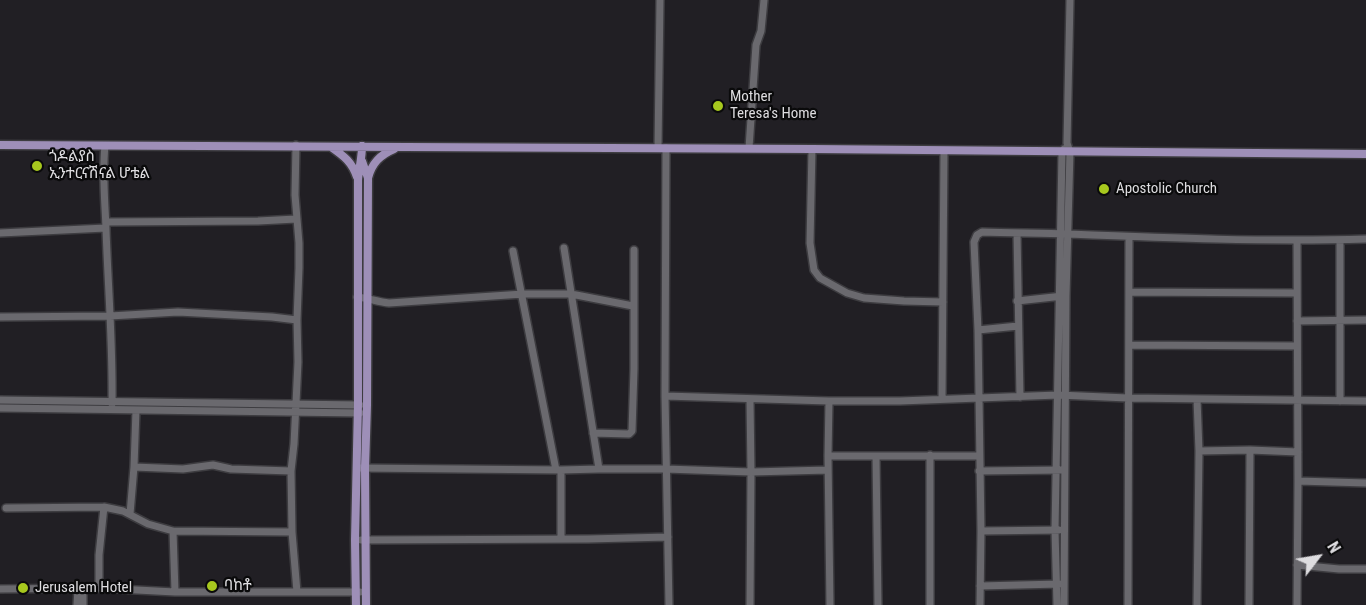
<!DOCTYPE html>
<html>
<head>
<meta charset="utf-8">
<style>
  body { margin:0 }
  #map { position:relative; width:1366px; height:605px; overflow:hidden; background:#211f24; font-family:"Roboto Condensed",sans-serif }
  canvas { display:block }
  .north { position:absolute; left:1288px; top:527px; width:60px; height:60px; -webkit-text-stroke:4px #0a0a0b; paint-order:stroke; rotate:59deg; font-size:16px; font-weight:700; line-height:24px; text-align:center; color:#dedde0 }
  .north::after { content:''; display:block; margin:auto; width:21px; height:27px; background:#dedde0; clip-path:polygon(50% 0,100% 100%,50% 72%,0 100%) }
</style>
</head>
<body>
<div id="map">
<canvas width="1366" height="605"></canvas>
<div class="north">N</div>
</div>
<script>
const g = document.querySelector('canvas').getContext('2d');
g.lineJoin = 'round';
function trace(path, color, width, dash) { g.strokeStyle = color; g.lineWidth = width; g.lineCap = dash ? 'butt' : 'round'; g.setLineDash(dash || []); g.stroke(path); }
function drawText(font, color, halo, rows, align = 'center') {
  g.font = font + ' "Roboto Condensed","Noto Sans Ethiopic",sans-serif'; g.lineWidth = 4.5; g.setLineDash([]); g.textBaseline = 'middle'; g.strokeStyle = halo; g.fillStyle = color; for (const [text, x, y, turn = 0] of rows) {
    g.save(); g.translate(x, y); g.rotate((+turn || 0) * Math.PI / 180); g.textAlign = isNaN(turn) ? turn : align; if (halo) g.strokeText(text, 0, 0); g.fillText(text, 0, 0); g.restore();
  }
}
const minor = new Path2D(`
  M 296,145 L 295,195 L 299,243 L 299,268 L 297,320 L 298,362 L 294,444 L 291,471 L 292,532 L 297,592
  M 105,146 C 102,173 105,201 106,229 C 108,287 113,345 112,404
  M 658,148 L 660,0
  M 666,148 L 665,396 L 669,605
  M 749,148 L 756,45 L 761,31 L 764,0
  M 812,149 L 810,243 L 814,270 L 820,278 L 847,293 L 864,298 L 904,301 L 943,302
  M 106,222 L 258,221 L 296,219
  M 0,233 L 106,228
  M 1017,233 L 1020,397
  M 564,248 L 599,469
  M 513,251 L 556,470
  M 1129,292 L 1297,293
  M 357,297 C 368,298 378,302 389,303 L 523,294 L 571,294 L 633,306
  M 1017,301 L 1063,296
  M 0,317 L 110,316 L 178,312 L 272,317 L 297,320
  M 1297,321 L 1366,320
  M 978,330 L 1018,326
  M 1129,345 L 1297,346
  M 665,396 L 829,401 L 900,401 L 1058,395 L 1128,398 L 1366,401
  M 942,399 L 944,151
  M 0,400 L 360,405
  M 750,400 L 751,472 L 750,605
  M 829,401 L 828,456 L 830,605
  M 1340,401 L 1340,240
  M 0,408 L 360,413
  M 593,433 L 629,434 L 632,431 L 634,369 L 634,250
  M 1199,451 L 1250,450 L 1298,452
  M 930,455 L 930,605
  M 828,456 L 979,456
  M 876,456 L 878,605
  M 134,467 L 183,469 L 213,465 L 231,469 L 291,471
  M 360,468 L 561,470 L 599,469 L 666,469 L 751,472 L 828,470
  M 561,470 L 561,539
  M 979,471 L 1061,470
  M 1298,481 L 1366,483
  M 6,508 L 104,507 L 123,511 L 148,524 L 173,531 L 292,532
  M 130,514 L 134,467 L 136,410
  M 173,531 L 175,592
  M 981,531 L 1059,530
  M 361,540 L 588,539 L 668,537
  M 1297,565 L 1339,569 L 1366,569
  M 980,586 L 1059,584
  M 99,588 L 99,555 L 104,507
  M 0,589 L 99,588 L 175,592 L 360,592
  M 77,605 L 78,589
  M 83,605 L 83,589
  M 980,605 L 981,531 L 978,330 L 974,242 L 977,235 L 982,232 C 1011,233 1040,233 1069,234 C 1167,238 1267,242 1366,239
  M 1057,605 L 1055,530 L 1062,152 L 1064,149
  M 1064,605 L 1066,296 L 1070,152 L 1067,143 L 1070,0
  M 1128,605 L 1129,237
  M 1197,605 L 1199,451 L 1197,399
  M 1249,605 L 1250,450
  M 1297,605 L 1298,481 L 1297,240`);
const major = new Path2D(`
  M 0,145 L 812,149 L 1366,154
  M 331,147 C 344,156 352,162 357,177
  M 362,161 L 368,178 L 367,405 L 365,468 L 366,605
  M 368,178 C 372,163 380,155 394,149
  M 356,605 L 355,540 L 358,404 L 358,180 C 359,168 362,158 362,146`);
const markers = [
  [718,106,6,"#a7c81e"],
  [37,166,6,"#a7c81e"],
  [1104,189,6,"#a7c81e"],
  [212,586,6,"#a7c81e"],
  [23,588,6,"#a7c81e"]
];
const poiNames = [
  ["Mother",730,97],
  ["Teresa's Home",730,114],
  ["ጎዶልያስ",49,157],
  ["ኢንተርናሽናል ሆቴል",49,174],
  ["Apostolic Church",1116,189],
  ["ባከቶ",224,586],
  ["Jerusalem Hotel",35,588]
];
trace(minor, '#3d3c40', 10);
trace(major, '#3d3c40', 11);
trace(minor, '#6a696e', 7);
trace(major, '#9e8fb8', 8);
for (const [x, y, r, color] of markers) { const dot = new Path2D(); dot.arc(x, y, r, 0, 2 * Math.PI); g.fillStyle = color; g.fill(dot); trace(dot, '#0a0a0b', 2); }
drawText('15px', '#dedde0', '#0a0a0b', poiNames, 'left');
</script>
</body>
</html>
